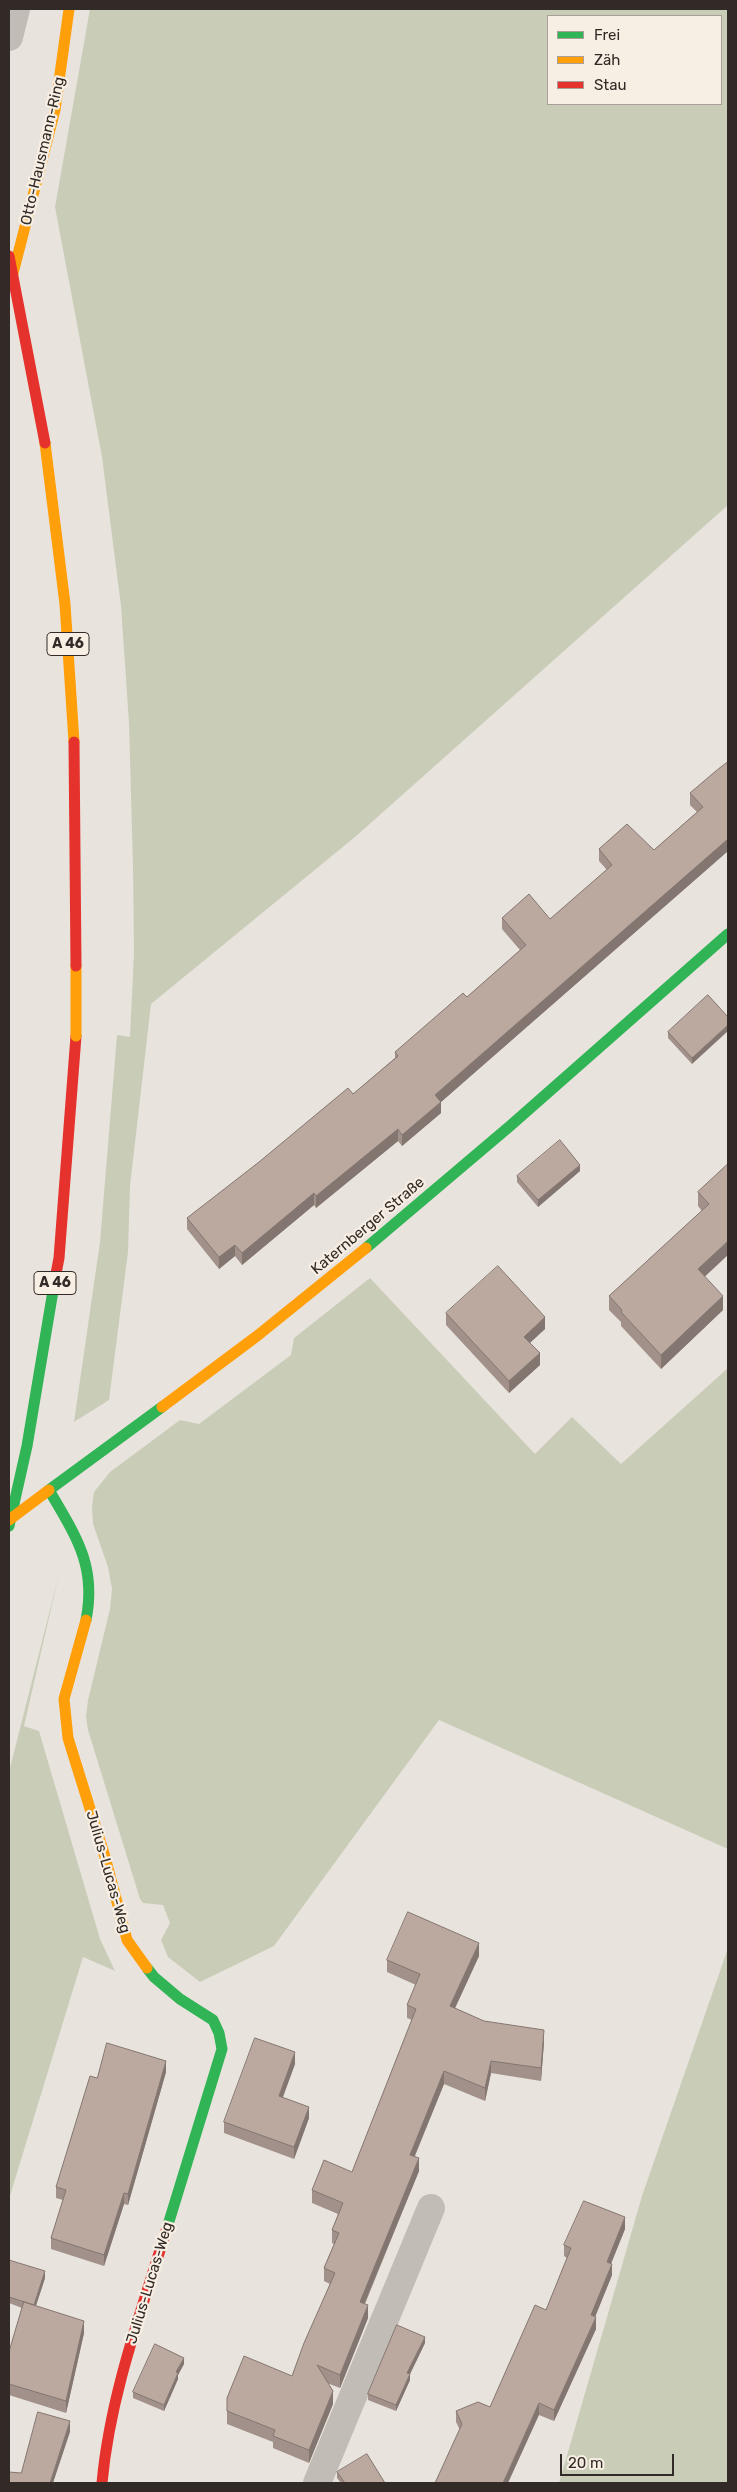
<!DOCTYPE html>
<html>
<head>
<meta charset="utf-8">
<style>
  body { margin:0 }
  #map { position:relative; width:737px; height:2492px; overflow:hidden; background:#e9e3dd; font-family:Rubik,sans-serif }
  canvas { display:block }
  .frame { position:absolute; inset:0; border:10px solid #322a26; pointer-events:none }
  .legend { position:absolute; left:547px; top:15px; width:175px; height:90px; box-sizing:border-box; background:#f7eee4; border:1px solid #a8a098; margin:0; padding:6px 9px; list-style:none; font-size:15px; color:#322a26 }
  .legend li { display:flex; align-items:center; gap:10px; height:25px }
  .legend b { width:25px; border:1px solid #a8a098 }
  .scale { position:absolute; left:560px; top:2454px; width:114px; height:22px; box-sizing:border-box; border:2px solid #322a26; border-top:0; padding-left:6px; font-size:15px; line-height:18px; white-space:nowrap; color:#322a26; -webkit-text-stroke:4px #f7eee4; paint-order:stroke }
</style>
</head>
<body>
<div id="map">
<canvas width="737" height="2492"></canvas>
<div class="frame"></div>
<ul class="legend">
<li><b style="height:6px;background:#30b455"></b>Frei</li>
<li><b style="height:6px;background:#ff9f0a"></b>Zäh</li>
<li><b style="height:6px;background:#e5322d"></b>Stau</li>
</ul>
<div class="scale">20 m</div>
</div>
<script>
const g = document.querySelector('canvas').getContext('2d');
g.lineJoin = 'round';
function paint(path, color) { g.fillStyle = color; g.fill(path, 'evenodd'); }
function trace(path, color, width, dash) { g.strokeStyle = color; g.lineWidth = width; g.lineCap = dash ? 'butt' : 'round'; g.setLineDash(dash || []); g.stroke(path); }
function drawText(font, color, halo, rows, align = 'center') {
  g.font = font + ' Rubik,sans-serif'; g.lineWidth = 4.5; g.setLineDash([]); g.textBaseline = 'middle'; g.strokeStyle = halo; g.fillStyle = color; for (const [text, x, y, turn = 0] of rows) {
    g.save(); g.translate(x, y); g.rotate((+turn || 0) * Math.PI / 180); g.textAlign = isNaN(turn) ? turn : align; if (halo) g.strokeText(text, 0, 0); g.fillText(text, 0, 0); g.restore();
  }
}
const green = new Path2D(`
  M 90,9 L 728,9 L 728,505 L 355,837 L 151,1004 L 130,1186 L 128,1252 L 109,1400 L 74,1422 L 100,1242 L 117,1035 L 130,1037 L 134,952 L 133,867 L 129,723 L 121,606 L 102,457 L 55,207 ZM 548,16 L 721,16 L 721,104 L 548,104 Z
  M 370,1278 L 535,1454 L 572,1417 L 621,1464 L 728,1368 L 728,1849 L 439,1720 L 274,1946 L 200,1982 L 168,1957 L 161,1940 L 170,1923 L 163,1905 L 143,1903 L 140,1899 L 88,1730 L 86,1717 L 88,1700 L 110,1609 L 112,1589 L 108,1567 L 93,1524 L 92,1506 L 94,1492 L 110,1472 L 180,1420 L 199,1424 L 291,1355 L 294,1338 Z
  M 59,1574 L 24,1726 L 39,1731 L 100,1939 L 115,1971 L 83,1957 L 9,2199 L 9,1772 Z
  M 728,1948 L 728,2483 L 559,2483 L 642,2196 Z`);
const street = new Path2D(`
  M 9,37 L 16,9
  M 317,2483 L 431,2208`);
const fast = new Path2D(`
  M 366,1248 L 510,1126 L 728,934
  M 9,1526 L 27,1446 L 55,1279
  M 86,1620 C 97,1565 75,1535 49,1490 L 162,1407
  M 147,1968 L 154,1977 L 180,1999 L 213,2020 L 219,2033 L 222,2049 L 167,2228`);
const slow = new Path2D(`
  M 10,285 L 55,110 L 69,9
  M 162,1407 L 257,1336 L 366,1248
  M 86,1620 L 64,1699 L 68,1738 L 105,1857 L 127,1940 L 147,1968`);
const jam = new Path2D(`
  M 55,1279 L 59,1258 L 76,1036
  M 102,2483 C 110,2395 141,2312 167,2228`);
const slowBridge = new Path2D(`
  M 45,443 L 65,604 L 74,742
  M 76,1036 L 76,966
  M 9,1520 L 49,1490`);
const jamBridge = new Path2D(`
  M 9,256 L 45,443
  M 74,742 L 76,966`);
const wall = new Path2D(`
  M 728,762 L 728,851 L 441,1102 L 441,1113 L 402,1146 L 398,1141 L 316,1208 L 314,1205 L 242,1265 L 235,1256 L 219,1269 L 187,1229 L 187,1218 L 353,1094 L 395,1058 L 395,1052 L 467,997 L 520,950 L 502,929 L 502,918 L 550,919 L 607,870 L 599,861 L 599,849 L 654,850 L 697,812 L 690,805 L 690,793 Z
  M 708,995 L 692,1064 L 668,1038 L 668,1032 Z
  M 728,1164 L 705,1277 L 723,1310 L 661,1369 L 621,1326 L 621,1322 L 609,1310 L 609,1296 L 702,1211 L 698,1206 L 698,1192 Z
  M 580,1171 L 538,1207 L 517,1182 L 517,1176 Z
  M 446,1313 L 545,1329 L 530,1343 L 540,1365 L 509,1393 L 446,1325 Z
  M 479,1956 L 455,2008 L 484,2021 L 544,2042 L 541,2081 L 491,2073 L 485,2101 L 444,2084 L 415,2156 L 419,2171 L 365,2304 L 368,2318 L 340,2388 L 327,2383 L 333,2404 L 309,2463 L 273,2448 L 273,2442 L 227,2424 L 227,2398 L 292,2376 L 330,2284 L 324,2281 L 324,2268 L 334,2244 L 332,2243 L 332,2230 L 338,2214 L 312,2203 L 312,2190 L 352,2172 L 412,2020 L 407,2018 L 407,2005 L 416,1985 L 387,1972 L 387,1960 Z
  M 295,2064 L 283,2097 L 309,2118 L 294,2159 L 224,2133 L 224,2122 Z
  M 166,2072 L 128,2205 L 124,2204 L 104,2266 L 51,2249 L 51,2238 L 63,2200 L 56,2198 L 56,2187 L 97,2078 Z
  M 625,2229 L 611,2264 L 612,2275 L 595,2317 L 596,2329 L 554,2421 L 539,2415 L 460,2430 L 456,2422 L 456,2411 L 490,2407 L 546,2310 L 567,2258 L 564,2256 L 564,2245 Z
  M 9,2260 L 45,2278 L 36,2306 L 84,2333 L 66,2413 L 9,2395 L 9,2352 L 22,2308 L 9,2303 Z
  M 425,2343 L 410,2374 L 410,2380 L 396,2411 L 368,2400 L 368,2394 Z
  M 184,2364 L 178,2375 L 178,2379 L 164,2411 L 133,2398 L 133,2392 Z
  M 337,2472 L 385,2483 L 341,2483 L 337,2478 Z`);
const shadedWall = new Path2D(`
  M 728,839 L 728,851 L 441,1102 L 441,1113 L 402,1146 L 402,1135 L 435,1095 Z
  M 728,1025 L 728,1031 L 692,1064 L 692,1058 Z
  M 398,1129 L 398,1141 L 316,1208 L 316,1196 Z
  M 580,1165 L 580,1171 L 538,1207 L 538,1200 Z
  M 314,1193 L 314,1205 L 242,1265 L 242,1253 Z
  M 728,1241 L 728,1255 L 698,1283 L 698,1269 Z
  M 235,1245 L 235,1256 L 219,1269 L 219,1257 Z
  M 723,1296 L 723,1310 L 661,1369 L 661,1355 Z
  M 545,1317 L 545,1329 L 524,1348 L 524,1337 Z
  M 540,1353 L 540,1365 L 509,1393 L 509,1381 Z
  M 479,1943 L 479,1956 L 450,2019 L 450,2006 Z
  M 544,2030 L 544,2042 L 541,2081 L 541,2068 Z
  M 295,2052 L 295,2064 L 279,2107 L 279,2096 Z
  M 166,2061 L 166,2072 L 128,2205 L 128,2194 Z
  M 491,2061 L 491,2073 L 485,2101 L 485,2088 Z
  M 444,2071 L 444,2084 L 410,2167 L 410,2155 Z
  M 309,2107 L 309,2118 L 294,2159 L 294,2147 Z
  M 419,2158 L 419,2171 L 360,2314 L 360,2302 Z
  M 124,2193 L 124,2204 L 104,2266 L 104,2255 Z
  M 625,2217 L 625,2229 L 607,2273 L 607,2262 Z
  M 612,2264 L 612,2275 L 591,2327 L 591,2315 Z
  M 45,2271 L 45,2278 L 34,2311 L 34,2305 Z
  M 368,2305 L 368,2318 L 340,2388 L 340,2375 Z
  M 596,2317 L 596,2329 L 554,2421 L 554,2410 Z
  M 84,2321 L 84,2333 L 66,2413 L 66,2401 Z
  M 425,2337 L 425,2343 L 410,2374 L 410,2380 L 396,2411 L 396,2405 L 407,2373 Z
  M 184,2358 L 184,2364 L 178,2375 L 178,2379 L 164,2411 L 164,2405 L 176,2372 Z
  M 333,2391 L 333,2404 L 309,2463 L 309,2450 Z
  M 539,2403 L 539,2415 L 508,2483 L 503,2483 Z
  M 70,2421 L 70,2432 L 53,2483 L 50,2483 Z`);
const building = new Path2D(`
  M 728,762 L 728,839 L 435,1095 L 441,1102 L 402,1135 L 398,1129 L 316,1196 L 314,1193 L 242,1253 L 235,1245 L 219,1257 L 187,1218 L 259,1162 L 348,1088 L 353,1094 L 398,1056 L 395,1052 L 463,993 L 467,997 L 526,945 L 502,918 L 529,894 L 550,919 L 612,865 L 599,849 L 627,824 L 654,850 L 703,807 L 690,793 L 717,770 Z
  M 708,995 L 728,1017 L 728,1025 L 692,1058 L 668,1032 Z
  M 560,1140 L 580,1165 L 538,1200 L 517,1176 Z
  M 728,1164 L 728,1241 L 698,1269 L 723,1296 L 661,1355 L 621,1312 L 622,1310 L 609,1296 L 709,1204 L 698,1192 Z
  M 498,1266 L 545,1317 L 524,1337 L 540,1353 L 509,1381 L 446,1313 Z
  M 408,1912 L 479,1943 L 450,2006 L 484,2021 L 544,2030 L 541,2068 L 491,2061 L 485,2088 L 444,2071 L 410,2155 L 419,2158 L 360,2302 L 368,2305 L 340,2375 L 317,2365 L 333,2391 L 309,2450 L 273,2436 L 275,2430 L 227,2411 L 227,2398 L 244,2356 L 292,2376 L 304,2343 L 335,2273 L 324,2268 L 339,2233 L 332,2230 L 343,2203 L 312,2190 L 324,2160 L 352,2172 L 416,2009 L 407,2005 L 420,1974 L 387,1960 Z
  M 255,2038 L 295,2052 L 279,2096 L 309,2107 L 294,2147 L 224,2122 Z
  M 107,2043 L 166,2061 L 128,2194 L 124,2193 L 104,2255 L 51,2238 L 66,2190 L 56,2187 L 90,2076 L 97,2078 Z
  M 584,2201 L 625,2217 L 607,2262 L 612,2264 L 591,2315 L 596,2317 L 554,2410 L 539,2403 L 503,2483 L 435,2483 L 462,2424 L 456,2411 L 478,2402 L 490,2407 L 535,2305 L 546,2310 L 571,2248 L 564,2245 Z
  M 9,2260 L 45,2271 L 34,2305 L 9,2297 Z
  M 24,2302 L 84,2321 L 66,2401 L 9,2384 L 9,2352 Z
  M 397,2325 L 425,2337 L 407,2373 L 410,2374 L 396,2405 L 368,2394 Z
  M 155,2344 L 184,2358 L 176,2372 L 178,2373 L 164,2405 L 133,2392 Z
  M 38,2412 L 70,2421 L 50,2483 L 9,2483 L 9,2472 L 21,2473 Z
  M 367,2454 L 385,2483 L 345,2483 L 337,2472 Z`);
const shields = [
  [68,644,42],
  [55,1283,42]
];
const shieldNames = [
  ["A 46",68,644],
  ["A 46",55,1283]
];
const streetNames = [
  ["Otto-Hausmann-Ring",43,151,-77],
  ["Katernberger Straße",368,1226,-40],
  ["Julius-Lucas-Weg",108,1872,74],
  ["Julius-Lucas-Weg",150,2283,-73]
];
paint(green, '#c9cdb8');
trace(street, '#c2bcb7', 28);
trace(fast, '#30b455', 11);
trace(slow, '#ff9f0a', 11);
trace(jam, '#e5322d', 11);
trace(slowBridge, '#ff9f0a', 11);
trace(jamBridge, '#e5322d', 11);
paint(wall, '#a1918a');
paint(shadedWall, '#837670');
paint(building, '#bba9a0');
trace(building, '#837670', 1);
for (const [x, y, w] of shields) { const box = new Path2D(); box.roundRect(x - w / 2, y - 11.5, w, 23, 4); g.fillStyle = '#f7eee4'; g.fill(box); trace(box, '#322a26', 1); }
drawText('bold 14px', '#322a26', null, shieldNames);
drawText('15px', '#322a26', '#f7eee4', streetNames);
</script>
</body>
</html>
